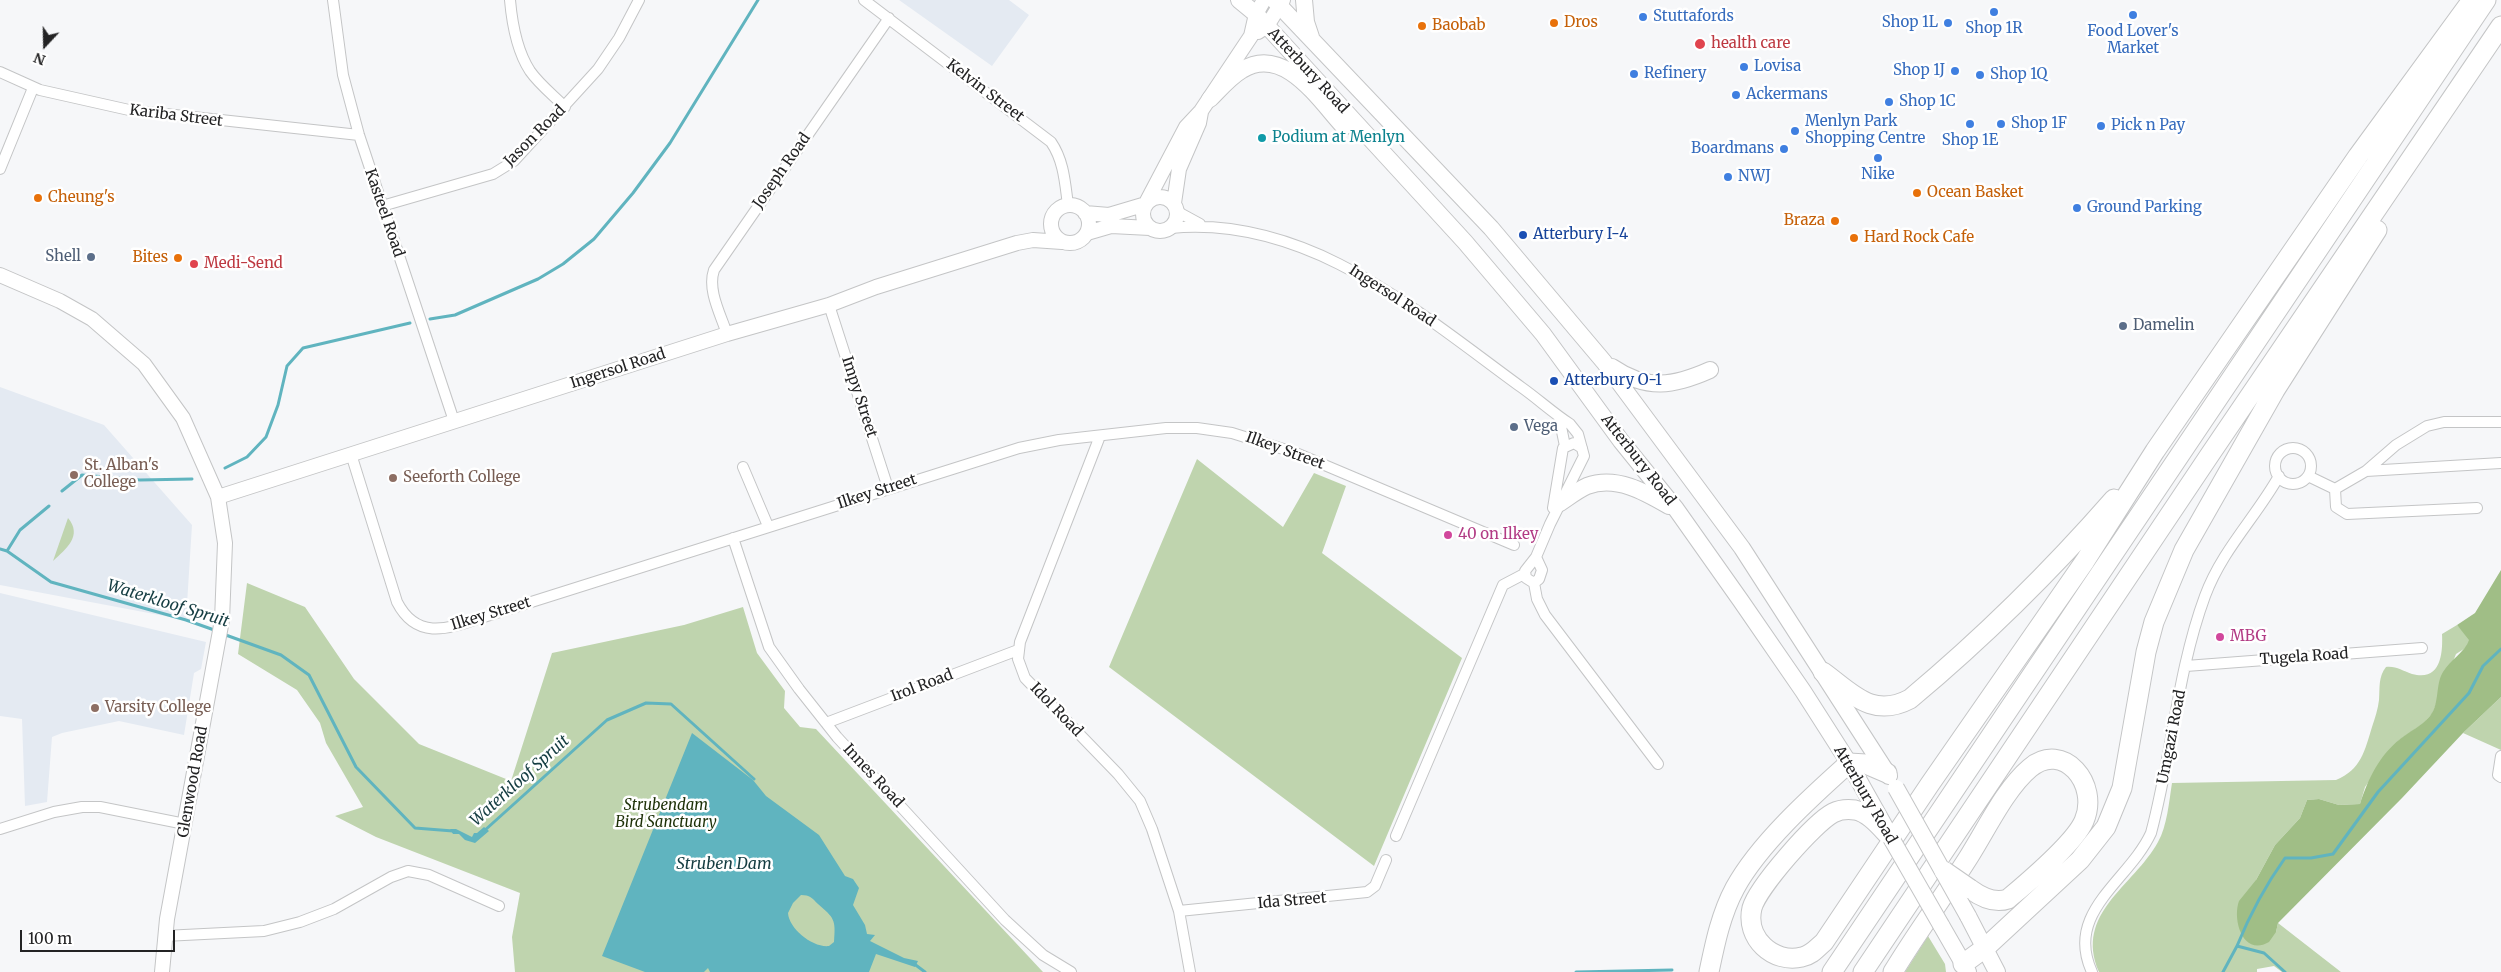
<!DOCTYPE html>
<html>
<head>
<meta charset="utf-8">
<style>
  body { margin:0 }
  #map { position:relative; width:2501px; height:972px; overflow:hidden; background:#f6f7f9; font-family:Merriweather,serif }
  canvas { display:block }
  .north { position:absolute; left:20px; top:20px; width:50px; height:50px; -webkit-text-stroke:4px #fff; paint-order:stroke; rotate:201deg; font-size:14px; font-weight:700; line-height:20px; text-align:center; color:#232324 }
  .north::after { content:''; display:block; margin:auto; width:18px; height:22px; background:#232324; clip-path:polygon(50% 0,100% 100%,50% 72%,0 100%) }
  .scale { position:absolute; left:20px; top:930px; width:155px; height:22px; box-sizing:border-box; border:2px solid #232324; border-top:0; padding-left:6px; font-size:15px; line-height:18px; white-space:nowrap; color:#232324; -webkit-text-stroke:4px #fff; paint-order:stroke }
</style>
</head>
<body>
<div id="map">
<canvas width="2501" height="972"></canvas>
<div class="north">N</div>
<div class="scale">100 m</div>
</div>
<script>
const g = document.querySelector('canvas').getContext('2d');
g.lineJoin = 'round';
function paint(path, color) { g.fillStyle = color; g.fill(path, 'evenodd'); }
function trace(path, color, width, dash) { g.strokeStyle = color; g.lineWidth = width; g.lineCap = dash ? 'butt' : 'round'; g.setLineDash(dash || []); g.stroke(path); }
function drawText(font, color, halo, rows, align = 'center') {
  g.font = font + ' Merriweather,serif'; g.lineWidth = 5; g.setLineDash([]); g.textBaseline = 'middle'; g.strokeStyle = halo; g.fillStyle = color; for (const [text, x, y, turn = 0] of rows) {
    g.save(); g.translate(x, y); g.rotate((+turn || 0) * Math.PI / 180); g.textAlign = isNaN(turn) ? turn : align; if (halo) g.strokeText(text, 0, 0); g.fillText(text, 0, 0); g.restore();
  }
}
const built = new Path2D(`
  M 899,0 L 1009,0 L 1029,15 L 992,66 Z
  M 0,387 L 104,425 L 192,525 L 186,620 L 0,585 Z
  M 0,593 L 206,642 L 201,669 L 194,673 L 184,735 L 119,721 L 62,733 L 52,737 L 47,802 L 25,806 L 22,719 L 0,716 Z`);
const green = new Path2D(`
  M 1197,459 L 1283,527 L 1314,473 L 1346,486 L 1322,553 L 1462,658 L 1374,866 L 1109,667 Z
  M 68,518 C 83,536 66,549 53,561 Z
  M 247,583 L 305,607 L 354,679 L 419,744 L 511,781 L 552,653 L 684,625 L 743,607 L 757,653 L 785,691 L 784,708 L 800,727 L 816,729 L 1043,972 L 515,972 L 512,937 L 520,893 L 376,837 L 335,816 L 363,807 L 326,743 L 320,723 L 297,690 L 238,654 Z
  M 2457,625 L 2470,639 L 2467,647 L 2456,654 L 2432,714 L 2424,723 L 2399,740 L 2365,787 L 2360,804 L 2339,805 L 2319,799 L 2307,800 L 2300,818 L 2275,845 L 2256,880 L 2276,932 L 2278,923 L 2341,972 L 2282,972 L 2274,966 L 2257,969 L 2257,972 L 2099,972 C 2074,913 2133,887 2158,842 C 2167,826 2169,802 2172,783 L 2336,780 C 2361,770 2365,750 2372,727 C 2375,718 2378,709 2379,700 C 2380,688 2378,677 2386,667 C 2397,666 2402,671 2412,674 C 2441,682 2443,653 2442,634 Z
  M 2501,697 L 2501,750 L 2463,733 Z
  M 1928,936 L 1945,964 L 1946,972 L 1905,972 Z`);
const forest = new Path2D(`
  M 2501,570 L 2501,697 L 2463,733 L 2402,798 L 2278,923 L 2276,932 L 2269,942 C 2243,957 2232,920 2239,901 L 2256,880 L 2275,845 L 2300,818 L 2307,800 L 2319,799 L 2339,805 L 2360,804 C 2368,779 2379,756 2400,739 C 2410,731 2422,726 2430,716 C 2440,703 2435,685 2443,672 C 2450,660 2466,651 2469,640 L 2457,625 L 2475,613 Z`);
const water = new Path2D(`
  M 692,733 L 753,780 L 766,796 L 819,835 L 845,876 L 853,879 L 859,888 L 853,905 L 865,925 L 867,934 L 875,935 L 870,941 L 904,958 L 918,961 L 915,967 L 876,954 L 869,972 L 710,972 L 708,968 L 704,972 L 645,972 L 602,956 ZM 801,895 C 810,895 812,898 818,904 C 834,918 836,919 834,942 L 829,946 C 813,948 789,929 788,913 L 793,903 Z
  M 484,827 L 489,831 L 475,843 L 465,840 L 459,834 L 453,834 L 450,829 L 456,829 L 472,837 L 474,833 L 477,833 Z`);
const stream = new Path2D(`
  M 430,319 L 455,315 L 538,279 L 563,264 L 594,239 L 633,193 L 670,143 L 758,0
  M 225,468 L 247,457 L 266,437 L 278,405 L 287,366 L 303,348 L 410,323
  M 62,491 L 82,475 L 140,480 L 192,479
  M 0,549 L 7,551 L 51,582 L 186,620 L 217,631
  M 7,551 L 20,530 L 49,506
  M 223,634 L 281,655 L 309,675 L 356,767 L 415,828 L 453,831
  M 484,831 L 607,720 L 646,703 L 671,704 L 754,779
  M 2237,946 C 2250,914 2265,886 2285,858 L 2311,858 L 2333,854 L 2378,792 L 2469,693 L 2483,666 L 2501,649
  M 913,963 L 925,972
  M 1576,972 L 1672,970
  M 2223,972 L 2237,946 L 2264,953 L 2285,972`);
const street = new Path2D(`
  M 333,0 L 343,75 L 359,135 L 454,421
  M 510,0 C 512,23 517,51 530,71 C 539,84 553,95 565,107
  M 864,0 L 1051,142 C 1064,161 1065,183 1068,205
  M 0,72 L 40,90 L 129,110 L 359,135
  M 0,169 L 33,88
  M 382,206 L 493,174 L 514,161 L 598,69 L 619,38 L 639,0
  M 1178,212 L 1200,224
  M 1171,228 C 1308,215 1418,312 1521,387 C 1538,399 1553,413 1570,424 L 1578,434 L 1584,456 L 1550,524 L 1536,557 L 1525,571 L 1526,578 L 1534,583 L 1539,579 L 1542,570 L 1536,557
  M 829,305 L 888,488
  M 727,334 C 721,315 707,290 714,270 L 889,18
  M 1559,417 L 1565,446
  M 1100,436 L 1020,642 L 1018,659 L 1025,678 L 1118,774 L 1140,801 L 1152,829 L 1179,911 L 1190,972
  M2275 466a18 18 0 1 1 36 0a18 18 0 1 1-36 0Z
  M 351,454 L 397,602 C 418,643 452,627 487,616 L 1019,448 L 1059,440 L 1166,428 L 1197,428 L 1232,433 L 1296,453 L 1514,545
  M 743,467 L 768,526
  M 2366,471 L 2501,463
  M 2308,476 L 2335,489 L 2366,471 L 2396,445 L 2427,426 L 2444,422 L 2501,422
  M 2335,489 L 2336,507 L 2347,514 L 2477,508
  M 1553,508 L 1563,448 L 1574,443 L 1582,448
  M 733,538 L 769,647 L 799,689 L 837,737 L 1005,920 L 1043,955 L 1071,972
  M 1534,583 L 1537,599 L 1545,615 L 1658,764
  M 2186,666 L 2422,648
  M 826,723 L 1018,650
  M 2501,756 L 2498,775 L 2501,777
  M 0,829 L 54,812 L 82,807 L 100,807 L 185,824
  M 1396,836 L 1503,585 L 1524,574
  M 1179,911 L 1367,892 L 1375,886 L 1386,860
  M 164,936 L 264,931 L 300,922 L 334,909 L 391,877 L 408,871 L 429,875 L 499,906
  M 2092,972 C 2064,912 2129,881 2151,833 C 2172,755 2177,672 2205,596 C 2222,550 2256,517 2279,476`);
const secondary = new Path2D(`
  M 1258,32 L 1267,26 L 1283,0
  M1143 214a17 17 0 1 1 34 0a17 17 0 1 1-34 0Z
  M 1146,203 L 1186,127 L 1201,111 L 1251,36 L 1256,14 L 1264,0
  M 1174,203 L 1179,169 L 1199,123 L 1201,112
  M1051 224a19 19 0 1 1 38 0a19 19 0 1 1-38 0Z
  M 1085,213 L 1109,215 L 1146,204
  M 1087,233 L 1111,226 L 1150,228
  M 0,275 L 60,301 L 92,319 L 144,364 L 183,418 L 218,497 L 225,543 L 222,620 L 167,919 L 162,972
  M 218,497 L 727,334 L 829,305 L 876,287 L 1017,243 L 1033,240 L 1062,242`);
const primary = new Path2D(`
  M 1239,0 L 1256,14 L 1465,242 L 1543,334 L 1621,441 L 1676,509 L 1741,601 L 1803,691 L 1849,763 L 1885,827
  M 1274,0 L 1491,228 L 1604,362 L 1742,548 L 1889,776
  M 1304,0 L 1306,22 L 1311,37
  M 1210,99 C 1220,89 1230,77 1242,70 C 1284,44 1319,100 1344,127
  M 1612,367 C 1647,391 1674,386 1710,370
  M 1560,503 C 1569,497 1578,490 1587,486 C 1616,475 1645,492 1669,506
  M 1968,916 L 1997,972
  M 1941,925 L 1968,972`);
const highway = new Path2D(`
  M 1823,672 C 1852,693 1872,719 1910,699 C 1983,638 2051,571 2114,499
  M 1891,838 C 1881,828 1870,813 1855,810 C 1848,809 1839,810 1833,813 C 1814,823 1758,887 1752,908 C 1745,938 1773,964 1802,957 C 1812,955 1817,948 1824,942 L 1930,784 L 2085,561 L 2155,451 L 2358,156 L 2472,0
  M 1963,964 L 1985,948 L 2080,860 L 2106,827 L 2122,788 L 2146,652 L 2154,622 L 2184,550 L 2275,390 L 2377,230
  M 1709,972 C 1715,943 1721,914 1735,888 C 1759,844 1811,797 1849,763 L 1866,764 L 1887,773
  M 1832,972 L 2486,0
  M 1863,972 L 2211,453 L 2501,26
  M 1893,972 C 1917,932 1945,895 1970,855 C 1987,828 2006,788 2030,768 C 2063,740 2100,784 2084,821 C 2074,844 2028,882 2008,899 C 1994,904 1981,897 1970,889`);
const primaryBridge = new Path2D(`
  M 1896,788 L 1968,916
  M 1891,838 L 1941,925`);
const highwayBridge = new Path2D(`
  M 1944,871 L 1970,889`);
const markers = [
  [1994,12,5,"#3f7fe0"],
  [2133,15,5,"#3f7fe0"],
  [1643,17,5,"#3f7fe0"],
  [1554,23,5,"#e8710a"],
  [1948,23,5,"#3f7fe0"],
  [1422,26,5,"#e8710a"],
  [1700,44,6,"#e0444e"],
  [1744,67,5,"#3f7fe0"],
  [1955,71,5,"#3f7fe0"],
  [1634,74,5,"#3f7fe0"],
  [1980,75,5,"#3f7fe0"],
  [1736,95,5,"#3f7fe0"],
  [1889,102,5,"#3f7fe0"],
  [1970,124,5,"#3f7fe0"],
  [2001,124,5,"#3f7fe0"],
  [2101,126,5,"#3f7fe0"],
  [1795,131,5,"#3f7fe0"],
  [1262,138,5,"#0f9aa8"],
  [1784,149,5,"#3f7fe0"],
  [1878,158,5,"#3f7fe0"],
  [1728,177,5,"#3f7fe0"],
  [1917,193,5,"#e8710a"],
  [38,198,5,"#e8710a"],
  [2077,208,5,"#3f7fe0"],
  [1835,221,5,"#e8710a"],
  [1523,235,5,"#1a4fb4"],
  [1854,238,5,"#e8710a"],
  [91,257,5,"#5c6f8a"],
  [178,258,5,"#e8710a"],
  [194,264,5,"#e0444e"],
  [2123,326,5,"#5c6f8a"],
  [1554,381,5,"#1a4fb4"],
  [1514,427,5,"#5c6f8a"],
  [74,475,5,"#8d6e63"],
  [393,478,5,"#8d6e63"],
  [1448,535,5,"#d1479c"],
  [2220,637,5,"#d1479c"],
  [95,708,5,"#8d6e63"]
];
const shopNames = [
  ["Stuttafords",1653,17],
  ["Shop 1L",1938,23,"right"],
  ["Shop 1R",1994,29,"center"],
  ["Food Lover's",2133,32,"center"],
  ["Market",2133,49,"center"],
  ["Lovisa",1754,67],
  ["Shop 1J",1945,71,"right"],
  ["Refinery",1644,74],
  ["Shop 1Q",1990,75],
  ["Ackermans",1746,95],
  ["Shop 1C",1899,102],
  ["Menlyn Park",1805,122],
  ["Shopping Centre",1805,139],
  ["Shop 1F",2011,124],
  ["Pick n Pay",2111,126],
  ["Shop 1E",1970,141,"center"],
  ["Boardmans",1774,149,"right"],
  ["Nike",1878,175,"center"],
  ["NWJ",1738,177],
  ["Ground Parking",2087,208]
];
const foodNames = [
  ["Dros",1564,23],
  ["Baobab",1432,26],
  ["Ocean Basket",1927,193],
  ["Cheung's",48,198],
  ["Braza",1825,221,"right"],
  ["Hard Rock Cafe",1864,238],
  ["Bites",168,258,"right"]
];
const healthNames = [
  ["health care",1711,44],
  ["Medi-Send",204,264]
];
const streetNames = [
  ["Atterbury Road",1308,71,47],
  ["Kelvin Street",985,91,37],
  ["Kariba Street",176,116,7],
  ["Jason Road",535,136,-45],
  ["Joseph Road",782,171,-55],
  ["Kasteel Road",384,213,71],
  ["Ingersol Road",1392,296,33],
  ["Ingersol Road",618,369,-18],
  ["Impy Street",859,397,72],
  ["Ilkey Street",1285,451,20],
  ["Atterbury Road",1638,460,52],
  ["Ilkey Street",877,492,-18],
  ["Ilkey Street",491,614,-17],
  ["Tugela Road",2304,657,-4],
  ["Irol Road",922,686,-21],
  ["Idol Road",1056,710,46],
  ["Umgazi Road",2172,737,-79],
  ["Innes Road",873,776,47],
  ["Glenwood Road",193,782,-80],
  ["Atterbury Road",1865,795,60],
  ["Ida Street",1292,901,-5]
];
const cultureNames = [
  ["Podium at Menlyn",1272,138]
];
const transitNames = [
  ["Atterbury I-4",1533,235],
  ["Atterbury O-1",1564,381]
];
const serviceNames = [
  ["Shell",81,257,"right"],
  ["Damelin",2133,326],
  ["Vega",1524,427]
];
const educationNames = [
  ["St. Alban's",84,466],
  ["College",84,483],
  ["Seeforth College",403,478],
  ["Varsity College",105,708]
];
const hotelNames = [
  ["40 on Ilkey",1458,535],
  ["MBG",2230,637]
];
const parkNames = [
  ["Strubendam",666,806],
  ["Bird Sanctuary",666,823]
];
const waterNames = [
  ["Waterkloof Spruit",168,604,17],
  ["Waterkloof Spruit",520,781,-42],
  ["Struben Dam",724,864]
];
paint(built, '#e4eaf2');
paint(green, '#bfd4ae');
paint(forest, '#a0be86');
paint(water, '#60b4bf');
trace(stream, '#60b4bf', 3);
trace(street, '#c4c5c6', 12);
trace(secondary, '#c4c5c6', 16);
trace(primary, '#c4c5c6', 18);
trace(highway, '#c4c5c6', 21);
trace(street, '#fff', 10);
trace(secondary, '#fff', 14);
trace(primary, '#fff', 16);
trace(highway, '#fff', 19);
trace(primaryBridge, '#c4c5c6', 18, []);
trace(highwayBridge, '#c4c5c6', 21, []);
trace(primaryBridge, '#fff', 16);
trace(highwayBridge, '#fff', 19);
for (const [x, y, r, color] of markers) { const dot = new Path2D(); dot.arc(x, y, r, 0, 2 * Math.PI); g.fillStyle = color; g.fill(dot); trace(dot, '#fff', 2); }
drawText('15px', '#366cbe', '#fff', shopNames, 'left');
drawText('15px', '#c56008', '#fff', foodNames, 'left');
drawText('15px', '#be3a42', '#fff', healthNames, 'left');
drawText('15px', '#232324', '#fff', streetNames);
drawText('15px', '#0d838f', '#fff', cultureNames, 'left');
drawText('15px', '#164399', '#fff', transitNames, 'left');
drawText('15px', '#4e5e75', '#fff', serviceNames, 'left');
drawText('15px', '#785e54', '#fff', educationNames, 'left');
drawText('15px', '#b23c85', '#fff', hotelNames, 'left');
drawText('italic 15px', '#1d3007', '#fff', parkNames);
drawText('italic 16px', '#153d42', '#fff', waterNames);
</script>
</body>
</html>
